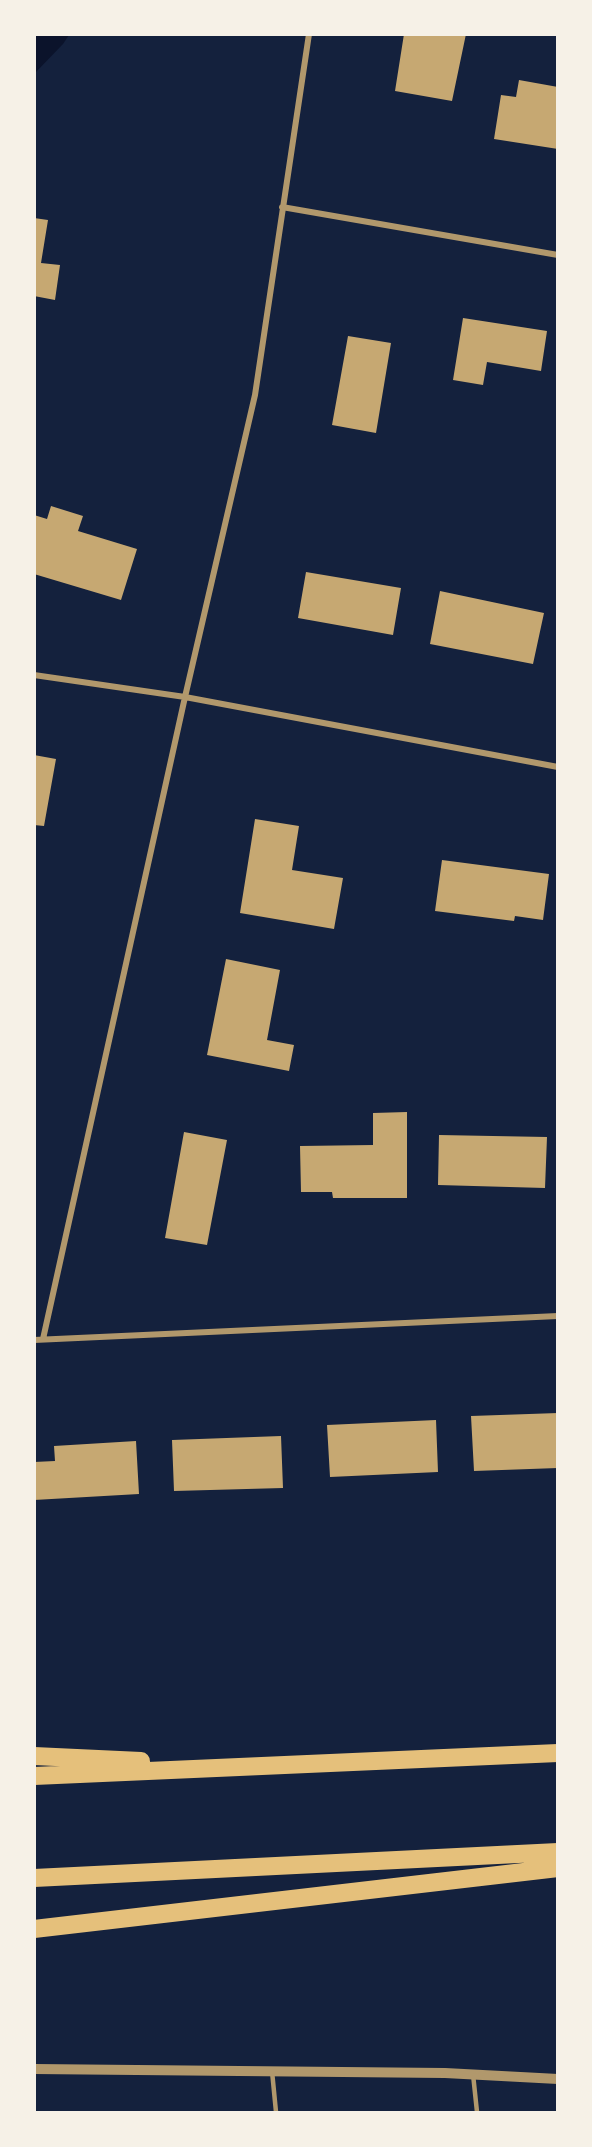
<!DOCTYPE html>
<html>
<head>
<meta charset="utf-8">
<style>
  body { margin:0 }
  #map { position:relative; width:592px; height:2147px; overflow:hidden; background:#14213d; font-family:"PT Sans Narrow",sans-serif }
  canvas { display:block }
  .frame { position:absolute; inset:0; border:36px solid #f6f1e7; pointer-events:none }
</style>
</head>
<body>
<div id="map">
<canvas width="592" height="2147"></canvas>
<div class="frame"></div>
</div>
<script>
const g = document.querySelector('canvas').getContext('2d');
g.lineJoin = 'round';
function paint(path, color) { g.fillStyle = color; g.fill(path, 'evenodd'); }
function trace(path, color, width, dash) { g.strokeStyle = color; g.lineWidth = width; g.lineCap = dash ? 'butt' : 'round'; g.setLineDash(dash || []); g.stroke(path); }
const water = new Path2D(`
  M 35,34 L 69,35 L 63,44 L 35,73 Z`);
const building = new Path2D(`
  M 404,34 L 466,34 L 452,101 L 395,91 Z
  M 519,80 L 558,87 L 558,149 L 494,139 L 501,95 L 516,97 Z
  M 34,218 L 48,220 L 41,263 L 60,265 L 55,300 L 34,296 Z
  M 463,318 L 547,331 L 541,371 L 487,362 L 483,385 L 453,380 Z
  M 348,336 L 391,343 L 376,433 L 332,425 Z
  M 51,506 L 83,516 L 78,531 L 137,549 L 121,600 L 34,574 L 34,515 L 47,519 Z
  M 306,572 L 401,588 L 393,635 L 298,618 Z
  M 440,591 L 544,613 L 533,664 L 430,644 Z
  M 34,755 L 56,759 L 44,826 L 34,825 Z
  M 255,819 L 299,826 L 292,870 L 343,878 L 334,929 L 240,913 Z
  M 442,860 L 549,874 L 543,920 L 515,916 L 514,921 L 435,911 Z
  M 226,959 L 280,970 L 267,1040 L 294,1045 L 289,1071 L 207,1055 Z
  M 407,1112 L 407,1198 L 333,1198 L 332,1192 L 301,1192 L 300,1146 L 373,1145 L 373,1113 Z
  M 184,1132 L 227,1140 L 207,1245 L 165,1238 Z
  M 439,1135 L 547,1137 L 545,1188 L 438,1185 Z
  M 558,1413 L 558,1468 L 474,1471 L 471,1416 Z
  M 436,1420 L 438,1472 L 330,1477 L 327,1425 Z
  M 281,1436 L 283,1488 L 174,1491 L 172,1440 Z
  M 136,1441 L 139,1494 L 34,1500 L 34,1462 L 55,1461 L 54,1446 Z`);
const service = new Path2D(`
  M 272,2071 L 276,2112
  M 473,2074 L 477,2112`);
const minor = new Path2D(`
  M 282,207 L 558,255
  M 34,675 L 185,697 L 558,767
  M 43,1339 L 185,697 L 255,395 L 309,34
  M 34,1340 L 558,1316`);
const tertiary = new Path2D(`
  M 34,2069 L 445,2073 L 558,2079`);
const motorway = new Path2D(`
  M 34,1756 L 141,1761
  M 34,1776 L 558,1753
  M 34,1878 L 558,1852
  M 34,1929 L 558,1868`);
paint(water, '#0b132b');
paint(building, '#c6a872');
trace(service, '#b1986c', 4.5);
trace(minor, '#b1986c', 6);
trace(tertiary, '#b1986c', 10);
trace(motorway, '#e5c07b', 18);
</script>
</body>
</html>
